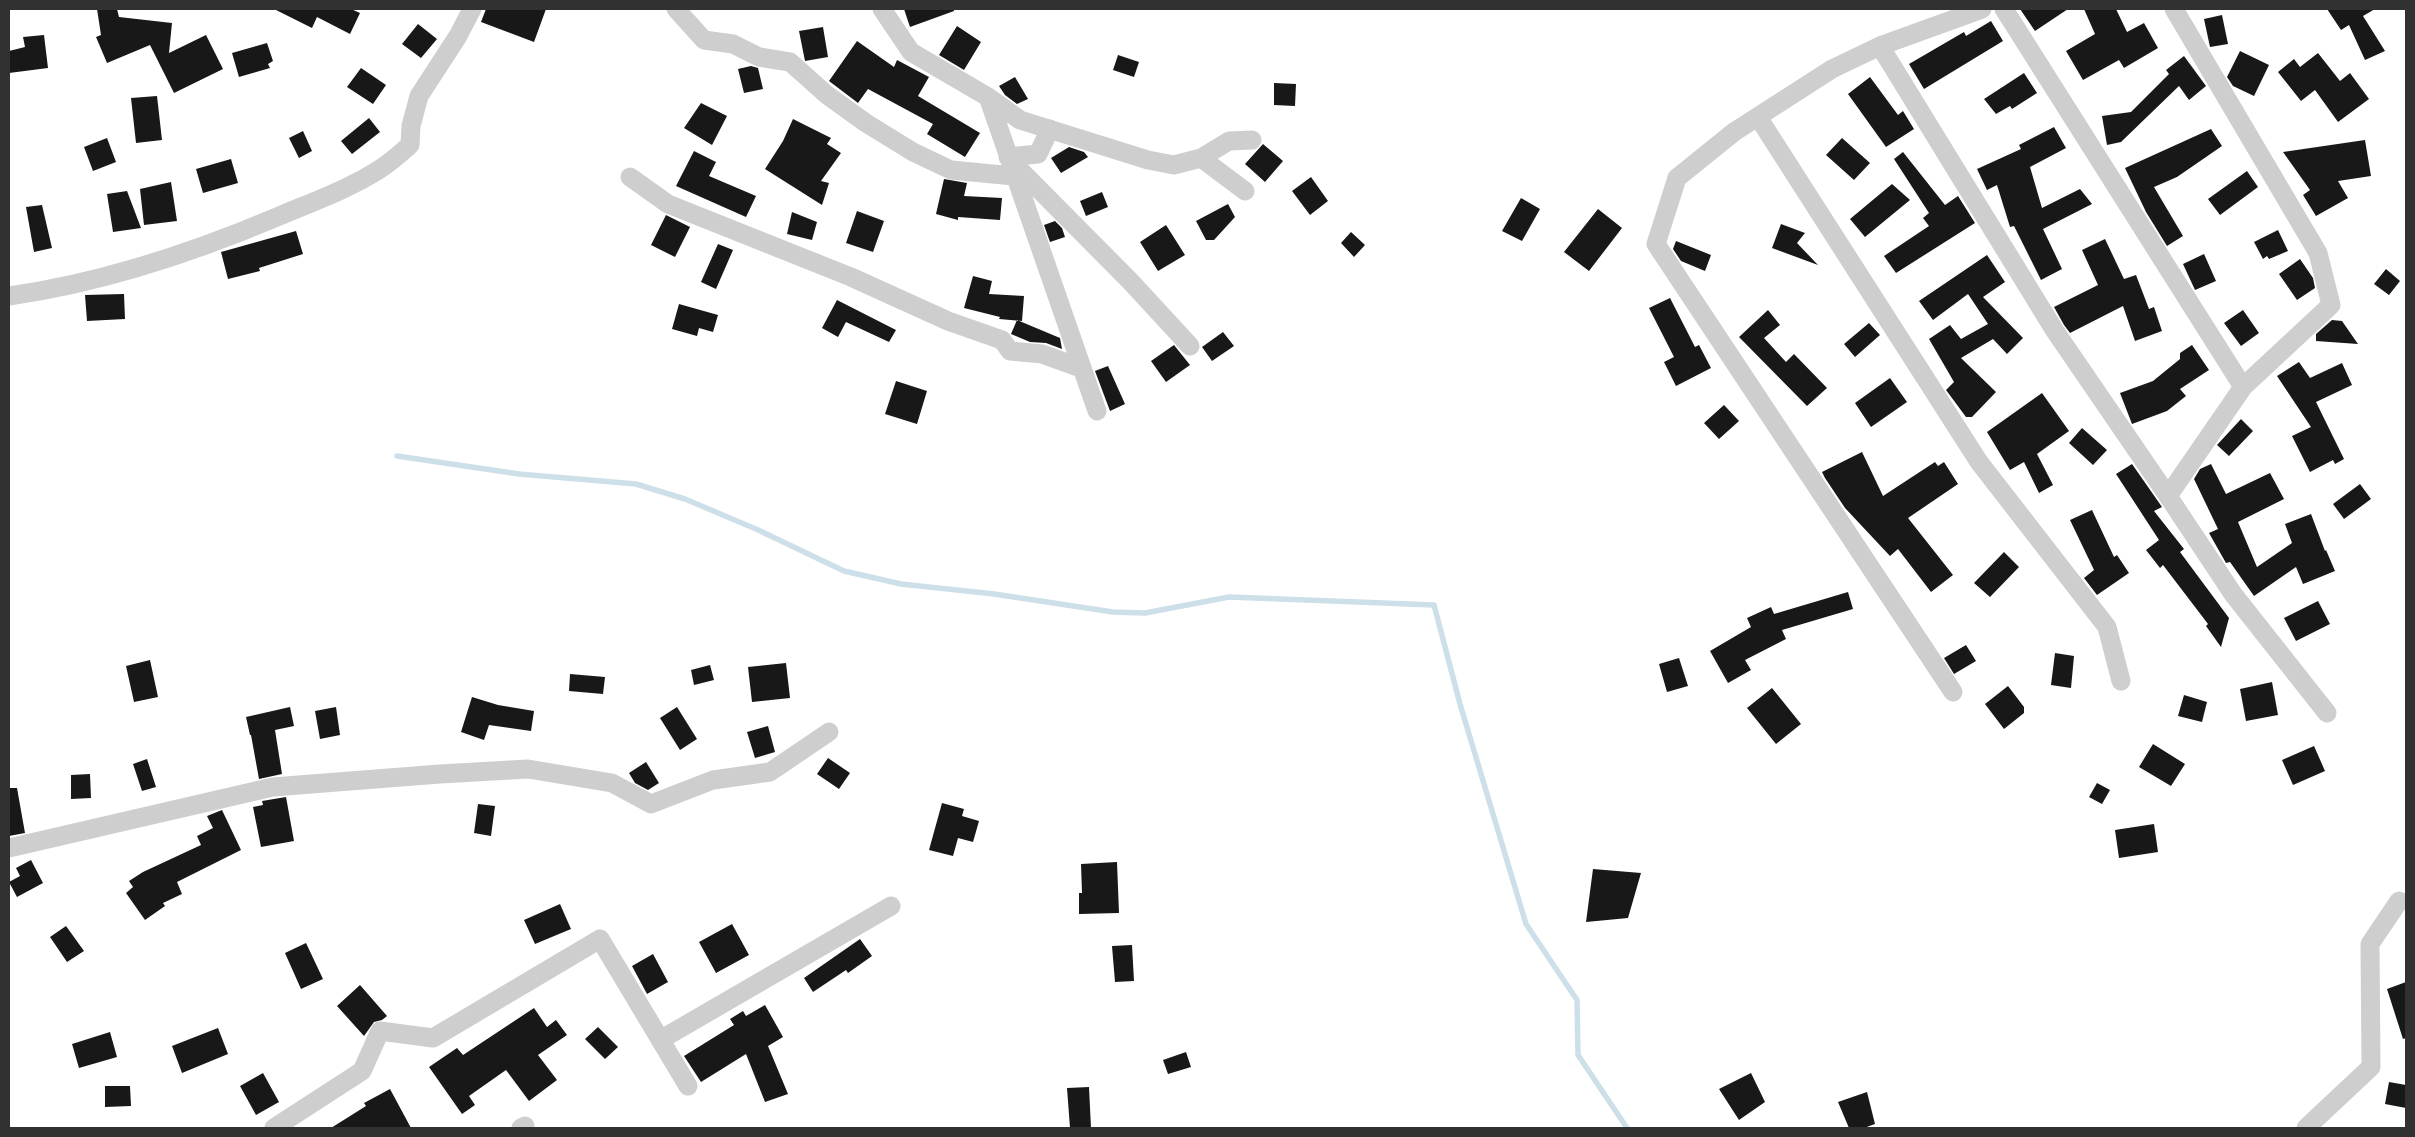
<!DOCTYPE html>
<html>
<head>
<meta charset="utf-8">
<style>
  body { margin:0 }
  #map { position:relative; width:2415px; height:1137px; overflow:hidden; background:#fff; font-family:Barlow,sans-serif }
  canvas { display:block }
  .frame { position:absolute; inset:0; border:10px solid #313131; pointer-events:none }
</style>
</head>
<body>
<div id="map">
<canvas width="2415" height="1137"></canvas>
<div class="frame"></div>
</div>
<script>
const g = document.querySelector('canvas').getContext('2d');
g.lineJoin = 'round';
function trace(path, color, width, dash) { g.strokeStyle = color; g.lineWidth = width; g.lineCap = dash ? 'butt' : 'round'; g.setLineDash(dash || []); g.stroke(path); }
function paint(path, color) { g.fillStyle = color; g.fill(path, 'evenodd'); }
const stream = new Path2D(`
  M 397,456 L 519,474 L 636,484 L 685,499 L 756,529 L 844,571 L 901,584 L 994,594 L 1113,612 L 1145,613 L 1229,597 L 1434,605 L 1460,704 L 1526,924 L 1577,1000 L 1578,1055 L 1627,1128`);
const building = new Path2D(`
  M 97,9 L 117,9 L 119,17 L 172,23 L 169,53 L 206,35 L 223,69 L 174,93 L 150,45 L 107,63 L 96,37 L 101,35 Z
  M 274,9 L 351,9 L 360,13 L 350,34 L 317,17 L 312,28 Z
  M 486,9 L 546,9 L 534,42 L 481,22 Z
  M 904,9 L 954,9 L 954,11 L 910,27 Z
  M 2020,9 L 2068,9 L 2035,31 Z
  M 2084,9 L 2116,9 L 2127,32 L 2144,23 L 2158,48 L 2124,68 L 2119,60 L 2083,80 L 2066,51 L 2095,34 Z
  M 2327,9 L 2375,9 L 2363,16 L 2385,51 L 2365,60 L 2349,25 L 2341,30 Z
  M 2222,15 L 2228,44 L 2210,47 L 2204,19 Z
  M 1991,21 L 2003,41 L 1924,89 L 1909,64 L 1964,32 L 1966,36 Z
  M 418,24 L 437,39 L 421,58 L 402,44 Z
  M 957,26 L 981,42 L 964,70 L 939,55 Z
  M 823,27 L 828,57 L 805,61 L 799,31 Z
  M 44,35 L 48,68 L 9,73 L 9,51 L 25,47 L 23,37 Z
  M 857,41 L 894,67 L 897,60 L 929,77 L 918,96 L 980,133 L 965,157 L 927,134 L 933,124 L 868,89 L 858,103 L 829,81 Z
  M 267,43 L 273,61 L 268,64 L 270,68 L 239,77 L 232,53 Z
  M 2240,51 L 2269,65 L 2254,96 L 2233,86 L 2227,77 Z
  M 2318,53 L 2340,81 L 2350,73 L 2369,99 L 2338,122 L 2315,90 L 2301,101 L 2278,72 L 2294,59 L 2300,67 Z
  M 1118,55 L 1139,62 L 1134,77 L 1113,70 Z
  M 2184,56 L 2206,86 L 2189,100 L 2179,86 L 2121,142 L 2107,145 L 2102,116 L 2131,112 L 2169,74 L 2166,70 Z
  M 751,66 L 758,68 L 763,89 L 744,93 L 738,69 Z
  M 361,68 L 386,85 L 373,104 L 347,87 Z
  M 2024,73 L 2037,93 L 2012,109 L 2010,106 L 1996,114 L 1984,99 Z
  M 1015,77 L 1028,99 L 1017,104 L 1005,95 L 999,86 Z
  M 1870,77 L 1898,115 L 1903,111 L 1914,129 L 1886,147 L 1848,94 Z
  M 1274,83 L 1296,84 L 1295,106 L 1274,105 Z
  M 157,96 L 162,140 L 136,143 L 131,98 Z
  M 701,103 L 727,116 L 712,145 L 684,128 Z
  M 369,118 L 380,132 L 352,154 L 341,141 Z
  M 793,119 L 831,138 L 827,144 L 841,153 L 821,181 L 829,183 L 822,205 L 765,169 L 783,141 Z
  M 2054,127 L 2066,148 L 2030,167 L 2042,208 L 2080,189 L 2092,204 L 2043,229 L 2062,269 L 2041,280 L 2014,226 L 2010,227 L 1997,185 L 1987,190 L 1977,169 L 2021,149 L 2019,145 Z
  M 2211,129 L 2222,146 L 2177,177 L 2154,187 L 2183,236 L 2167,246 L 2146,212 L 2125,168 Z
  M 303,131 L 312,151 L 299,158 L 289,138 Z
  M 107,138 L 116,162 L 93,171 L 84,147 Z
  M 1842,138 L 1870,163 L 1854,180 L 1826,155 Z
  M 2365,140 L 2371,176 L 2338,181 L 2348,198 L 2316,216 L 2303,195 L 2310,190 L 2283,152 Z
  M 1263,144 L 1283,161 L 1265,182 L 1245,164 Z
  M 1069,147 L 1084,152 L 1088,157 L 1061,173 L 1051,158 Z
  M 694,151 L 716,162 L 709,176 L 756,196 L 746,217 L 676,186 Z
  M 1903,152 L 1945,205 L 1958,196 L 1975,223 L 1896,273 L 1884,256 L 1929,226 L 1923,218 L 1929,213 L 1894,159 Z
  M 231,159 L 238,183 L 203,193 L 196,169 Z
  M 2247,171 L 2258,187 L 2220,215 L 2208,199 Z
  M 1311,177 L 1328,201 L 1310,215 L 1292,191 Z
  M 944,179 L 967,183 L 964,196 L 1002,198 L 1000,220 L 958,217 L 958,220 L 936,214 Z
  M 171,182 L 177,221 L 144,225 L 140,189 Z
  M 1892,184 L 1910,200 L 1865,237 L 1850,219 Z
  M 127,191 L 141,228 L 113,232 L 107,194 Z
  M 1102,192 L 1108,207 L 1086,216 L 1080,201 Z
  M 1521,198 L 1540,209 L 1522,241 L 1502,231 Z
  M 1228,204 L 1235,217 L 1214,240 L 1206,240 L 1196,221 Z
  M 42,205 L 52,248 L 34,252 L 26,207 Z
  M 1598,209 L 1622,228 L 1589,271 L 1564,252 Z
  M 857,211 L 884,221 L 873,252 L 846,243 Z
  M 792,212 L 817,222 L 812,240 L 787,234 Z
  M 666,215 L 690,227 L 675,257 L 651,245 Z
  M 1055,221 L 1062,228 L 1065,237 L 1050,242 L 1044,225 Z
  M 1781,224 L 1805,233 L 1797,243 L 1818,265 L 1772,248 Z
  M 1166,225 L 1185,255 L 1158,271 L 1140,242 Z
  M 2278,230 L 2288,251 L 2269,259 L 2267,256 L 2263,259 L 2254,242 Z
  M 296,231 L 303,254 L 259,268 L 260,271 L 228,279 L 221,252 Z
  M 1351,232 L 1365,245 L 1354,257 L 1341,243 Z
  M 2105,239 L 2124,279 L 2136,275 L 2149,309 L 2154,307 L 2162,331 L 2135,341 L 2123,306 L 2070,333 L 2064,325 L 2054,307 L 2098,285 L 2082,250 Z
  M 1676,241 L 1711,255 L 1705,271 L 1681,261 L 1673,249 Z
  M 718,244 L 733,250 L 716,289 L 701,282 Z
  M 2204,254 L 2216,281 L 2195,290 L 2183,264 Z
  M 1987,255 L 2005,282 L 1983,297 L 2023,338 L 2007,354 L 1993,339 L 1961,358 L 1996,392 L 1972,417 L 1966,417 L 1946,390 L 1954,382 L 1929,339 L 1950,325 L 1961,339 L 1988,324 L 1968,294 L 1933,320 L 1919,301 Z
  M 2300,259 L 2313,278 L 2315,288 L 2297,300 L 2279,274 Z
  M 2386,269 L 2400,281 L 2389,295 L 2374,284 Z
  M 973,276 L 992,281 L 989,294 L 1024,296 L 1022,321 L 999,319 L 1000,317 L 964,308 Z
  M 124,294 L 125,319 L 87,321 L 85,295 Z
  M 1670,298 L 1695,347 L 1699,345 L 1711,368 L 1676,386 L 1664,362 L 1674,357 L 1649,308 Z
  M 837,300 L 896,330 L 889,342 L 846,322 L 838,337 L 822,328 Z
  M 679,304 L 718,315 L 713,332 L 699,328 L 697,336 L 672,329 Z
  M 1768,310 L 1780,325 L 1764,338 L 1786,362 L 1794,354 L 1827,388 L 1807,406 L 1739,337 Z
  M 2243,310 L 2259,333 L 2241,346 L 2224,323 Z
  M 1017,320 L 1060,338 L 1062,349 L 1046,343 L 1030,342 L 1011,334 Z
  M 2332,320 L 2342,321 L 2358,344 L 2316,341 L 2316,334 Z
  M 1869,323 L 1880,335 L 1855,357 L 1844,344 Z
  M 1223,332 L 1234,346 L 1212,361 L 1202,347 Z
  M 1174,345 L 1190,365 L 1166,382 L 1151,361 Z
  M 2192,345 L 2209,370 L 2180,389 L 2186,396 L 2167,411 L 2132,424 L 2120,393 L 2153,381 L 2180,359 L 2180,353 Z
  M 2299,362 L 2310,378 L 2342,363 L 2352,385 L 2316,402 L 2344,459 L 2335,464 L 2333,460 L 2310,472 L 2292,436 L 2311,427 L 2277,376 Z
  M 1108,366 L 1125,404 L 1110,411 L 1095,371 Z
  M 1890,378 L 1907,402 L 1871,427 L 1855,403 Z
  M 896,381 L 927,391 L 917,424 L 885,414 Z
  M 2042,393 L 2069,431 L 2037,454 L 2053,485 L 2039,493 L 2024,462 L 2010,470 L 1987,432 Z
  M 1724,405 L 1739,421 L 1719,439 L 1704,423 Z
  M 2241,419 L 2253,431 L 2229,456 L 2217,445 Z
  M 2082,428 L 2107,450 L 2093,465 L 2069,443 Z
  M 1862,452 L 1883,496 L 1935,462 L 1938,466 L 1944,462 L 1958,484 L 1908,518 L 1953,575 L 1931,592 L 1898,549 L 1890,556 L 1845,508 L 1825,478 L 1822,472 Z
  M 2132,464 L 2162,507 L 2154,511 L 2184,549 L 2180,552 L 2229,618 L 2221,647 L 2206,626 L 2208,624 L 2163,565 L 2160,568 L 2146,550 L 2159,540 L 2116,474 Z
  M 2211,464 L 2226,494 L 2270,473 L 2284,499 L 2238,522 L 2257,567 L 2292,543 L 2285,524 L 2311,514 L 2325,551 L 2326,550 L 2335,571 L 2303,584 L 2296,567 L 2254,596 L 2230,562 L 2226,563 L 2209,533 L 2218,529 L 2194,479 L 2200,469 Z
  M 2360,484 L 2371,499 L 2344,519 L 2333,504 Z
  M 2092,510 L 2114,557 L 2117,555 L 2129,573 L 2097,595 L 2084,578 L 2094,570 L 2070,520 Z
  M 2004,552 L 2019,567 L 1990,597 L 1974,583 Z
  M 1848,592 L 1853,609 L 1782,630 L 1786,639 L 1745,660 L 1751,670 L 1728,683 L 1710,651 L 1751,627 L 1747,618 L 1771,607 L 1774,614 Z
  M 2318,601 L 2330,624 L 2296,641 L 2284,618 Z
  M 1966,645 L 1976,661 L 1954,674 L 1944,658 Z
  M 2055,653 L 2074,656 L 2071,688 L 2051,685 Z
  M 1679,658 L 1688,686 L 1667,692 L 1659,664 Z
  M 150,660 L 158,697 L 134,702 L 126,666 Z
  M 786,663 L 790,698 L 752,702 L 748,667 Z
  M 710,665 L 714,680 L 694,685 L 691,670 Z
  M 570,674 L 605,677 L 603,694 L 569,691 Z
  M 2272,682 L 2278,715 L 2246,721 L 2240,689 Z
  M 2008,686 L 2024,707 L 2024,713 L 2004,729 L 1985,704 Z
  M 1772,688 L 1801,724 L 1776,744 L 1747,708 Z
  M 2184,695 L 2207,702 L 2202,722 L 2178,716 Z
  M 472,697 L 498,705 L 534,711 L 531,731 L 489,725 L 484,740 L 461,732 Z
  M 290,707 L 294,726 L 275,730 L 282,774 L 259,779 L 251,735 L 250,735 L 246,717 Z
  M 336,707 L 340,735 L 320,739 L 315,711 Z
  M 677,707 L 697,739 L 680,750 L 660,718 Z
  M 768,726 L 775,752 L 755,758 L 747,732 Z
  M 2153,744 L 2185,764 L 2171,786 L 2139,767 Z
  M 2314,746 L 2325,771 L 2293,785 L 2282,760 Z
  M 828,758 L 850,773 L 839,789 L 817,774 Z
  M 147,759 L 156,787 L 142,791 L 133,764 Z
  M 646,762 L 659,783 L 648,790 L 635,783 L 629,773 Z
  M 90,774 L 91,798 L 71,799 L 71,775 Z
  M 2097,783 L 2110,790 L 2102,804 L 2089,797 Z
  M 9,788 L 17,788 L 25,833 L 9,836 Z
  M 286,797 L 294,841 L 261,847 L 253,807 L 263,805 L 262,801 Z
  M 942,803 L 964,809 L 962,816 L 979,821 L 973,842 L 958,838 L 953,856 L 929,850 Z
  M 478,804 L 495,806 L 491,836 L 474,833 Z
  M 222,810 L 241,850 L 177,882 L 182,894 L 163,903 L 165,906 L 145,920 L 126,893 L 133,887 L 129,881 L 143,872 L 201,845 L 197,836 L 213,828 L 207,816 Z
  M 2154,824 L 2158,852 L 2119,858 L 2115,830 Z
  M 31,860 L 43,883 L 17,897 L 9,882 L 20,876 L 16,868 Z
  M 1117,862 L 1119,913 L 1079,914 L 1079,893 L 1082,893 L 1081,864 Z
  M 1593,869 L 1641,873 L 1628,918 L 1586,922 Z
  M 560,904 L 571,929 L 535,944 L 524,920 Z
  M 732,924 L 749,955 L 716,973 L 699,942 Z
  M 66,926 L 84,951 L 67,962 L 50,937 Z
  M 860,939 L 872,956 L 848,973 L 846,970 L 813,992 L 804,978 Z
  M 306,943 L 323,979 L 301,989 L 285,953 Z
  M 1132,945 L 1134,981 L 1115,982 L 1112,946 Z
  M 653,954 L 668,982 L 647,994 L 632,966 Z
  M 2406,982 L 2406,1038 L 2403,1039 L 2387,989 Z
  M 360,985 L 387,1016 L 382,1020 L 374,1022 L 364,1036 L 337,1006 Z
  M 765,1005 L 783,1037 L 768,1046 L 788,1094 L 765,1102 L 746,1054 L 701,1082 L 684,1056 L 734,1025 L 730,1019 L 743,1011 L 746,1016 Z
  M 534,1008 L 547,1027 L 556,1020 L 567,1035 L 538,1055 L 557,1080 L 529,1101 L 506,1070 L 469,1096 L 475,1105 L 462,1114 L 429,1067 L 457,1048 L 463,1055 Z
  M 598,1027 L 618,1047 L 605,1059 L 585,1039 Z
  M 218,1028 L 228,1054 L 182,1073 L 172,1046 Z
  M 110,1032 L 117,1057 L 79,1068 L 72,1044 Z
  M 1186,1052 L 1191,1067 L 1168,1074 L 1163,1060 Z
  M 263,1073 L 279,1102 L 256,1115 L 240,1086 Z
  M 1751,1073 L 1765,1102 L 1739,1120 L 1719,1089 Z
  M 2389,1082 L 2406,1085 L 2406,1108 L 2385,1104 Z
  M 105,1086 L 130,1086 L 131,1106 L 105,1107 Z
  M 1089,1087 L 1091,1128 L 1070,1128 L 1067,1088 Z
  M 390,1089 L 411,1128 L 331,1128 L 366,1106 L 364,1103 Z
  M 1867,1092 L 1875,1124 L 1864,1128 L 1849,1128 L 1838,1102 Z`);
const minor = new Path2D(`
  M 676,9 L 704,40 L 733,44 L 759,57 L 790,62 L 827,95 L 866,123 L 913,152 L 951,170 L 1014,176
  M 882,9 L 911,52 L 988,97 L 1097,411
  M 2004,9 L 2243,387
  M 1880,46 L 2055,331 L 2168,496 L 2233,594 L 2327,713
  M 988,97 L 1020,120 L 1148,160 L 1174,165 L 1201,158 L 1229,141 L 1252,140
  M 1758,117 L 1979,462 L 2107,627 L 2121,681
  M 1008,157 L 1038,154 L 1050,129
  M 1201,158 L 1245,191
  M 1010,160 L 1131,282 L 1190,346
  M 630,177 L 668,204 L 851,277 L 948,321 L 1002,340 L 1010,351 L 1042,354 L 1081,368
  M 9,296 C 101,283 192,253 277,217 C 312,202 349,189 380,169 C 391,162 401,153 410,145 L 411,126 L 419,96 L 458,36 L 472,9
  M 2168,496 L 2243,387 L 2331,305 L 2318,253 L 2174,9
  M 1953,692 L 1656,244 L 1677,178 L 1734,132 L 1832,69 L 1880,46 L 1982,9
  M 9,848 L 273,787 L 440,774 L 528,769 L 612,783 L 651,804 L 713,780 L 770,772 L 829,732
  M 660,1040 L 891,906
  M 274,1128 L 362,1071 L 380,1031 L 433,1038 L 600,939 L 688,1086
  M 521,1128 L 525,1126
  M 2306,1128 L 2371,1067 L 2370,944 L 2399,901`);
trace(stream, '#cddfe8', 5.5);
paint(building, '#181818');
trace(minor, '#cecece', 19);
</script>
</body>
</html>
